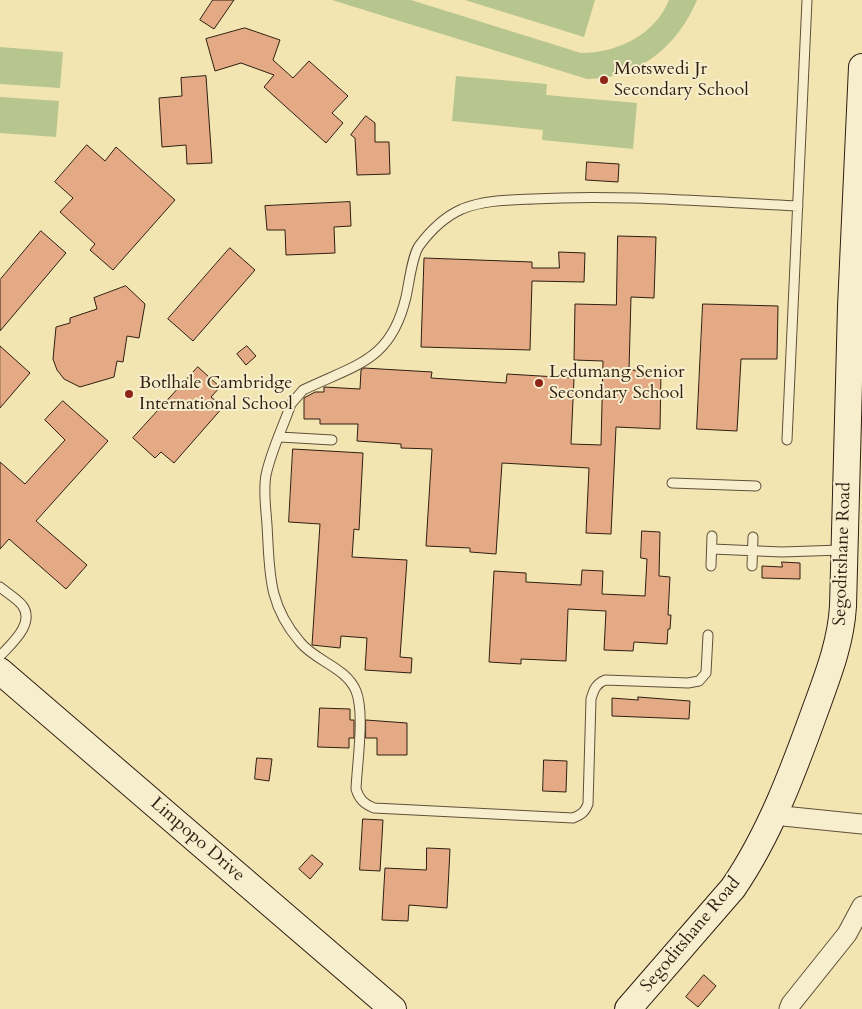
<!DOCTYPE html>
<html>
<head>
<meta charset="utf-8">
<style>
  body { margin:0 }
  canvas { display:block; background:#f3e5b2 }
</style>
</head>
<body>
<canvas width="862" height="1009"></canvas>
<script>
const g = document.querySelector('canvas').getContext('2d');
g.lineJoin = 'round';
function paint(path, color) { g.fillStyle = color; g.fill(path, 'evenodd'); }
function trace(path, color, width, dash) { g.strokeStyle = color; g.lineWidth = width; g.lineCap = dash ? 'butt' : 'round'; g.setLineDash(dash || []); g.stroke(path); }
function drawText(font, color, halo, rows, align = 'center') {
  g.font = font + ' Cardo,serif'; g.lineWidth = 4; g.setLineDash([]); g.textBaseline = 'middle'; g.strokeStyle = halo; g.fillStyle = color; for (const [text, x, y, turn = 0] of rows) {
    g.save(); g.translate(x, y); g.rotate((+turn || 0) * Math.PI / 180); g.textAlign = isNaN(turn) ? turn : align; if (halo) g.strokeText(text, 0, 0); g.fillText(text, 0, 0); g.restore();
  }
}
const green = new Path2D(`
  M 332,0 L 411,0 L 581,53 C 617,53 655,35 669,0 L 697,0 C 678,46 638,79 587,79 Z
  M 465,0 L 595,0 L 584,37 Z
  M 0,47 L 63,52 L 60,88 L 0,84 Z
  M 456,76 L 547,84 L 546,95 L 637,103 L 633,149 L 542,140 L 543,130 L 452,121 Z
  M 0,97 L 59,101 L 56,137 L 0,133 Z`);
const building = new Path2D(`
  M 213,0 L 234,0 L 214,29 L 200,20 Z
  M 245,28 L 280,40 L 273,60 L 293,78 L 309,61 L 348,96 L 332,113 L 343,123 L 326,143 L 264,87 L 274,75 L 241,63 L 215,71 L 206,39 Z
  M 206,76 L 212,163 L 187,164 L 186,145 L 162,147 L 159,98 L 182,96 L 181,78 Z
  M 366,116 L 375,123 L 375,142 L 389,142 L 390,174 L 357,175 L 355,138 L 351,135 Z
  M 87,145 L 105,161 L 116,147 L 175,200 L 113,270 L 90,250 L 95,244 L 60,212 L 73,198 L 55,182 Z
  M 587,162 L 619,164 L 618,182 L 586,180 Z
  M 350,202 L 351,226 L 334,227 L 335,253 L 286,255 L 285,230 L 267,230 L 265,206 Z
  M 41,231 L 66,253 L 0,331 L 0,280 Z
  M 618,236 L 656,237 L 654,298 L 631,297 L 629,370 L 661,371 L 660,429 L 616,427 L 611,534 L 586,533 L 589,468 L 502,463 L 496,554 L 470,552 L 470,548 L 426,546 L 432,449 L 401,448 L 401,444 L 357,441 L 358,424 L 320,424 L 320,419 L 304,419 L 304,398 L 315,392 L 324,392 L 324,387 L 360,389 L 361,370 L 364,368 L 432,372 L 431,378 L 506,383 L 507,374 L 574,378 L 571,444 L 601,445 L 603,361 L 574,360 L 575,304 L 616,305 Z
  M 230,248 L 255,270 L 193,341 L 168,319 Z
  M 559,252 L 585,253 L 584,282 L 532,281 L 530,350 L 421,347 L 424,258 L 532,262 L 532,268 L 559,268 Z
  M 126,286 L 145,304 L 139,338 L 127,336 L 123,362 L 117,361 L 114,377 L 80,387 L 64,379 L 57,370 L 53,359 L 56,327 L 70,323 L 70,318 L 97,309 L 94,298 Z
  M 703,304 L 778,306 L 777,359 L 741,359 L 737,431 L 697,429 Z
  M 0,346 L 30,373 L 0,408 Z
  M 247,346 L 256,356 L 246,365 L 237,354 Z
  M 198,367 L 220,387 L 211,397 L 223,407 L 174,463 L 161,452 L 155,458 L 133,438 Z
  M 63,401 L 108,441 L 36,521 L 87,565 L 66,589 L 9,539 L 0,549 L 0,462 L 25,484 L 65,440 L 45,420 Z
  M 293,449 L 363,453 L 359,530 L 354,529 L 352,557 L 407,560 L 400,657 L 412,658 L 411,673 L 365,670 L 367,638 L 341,636 L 340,648 L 312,645 L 320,524 L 289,522 Z
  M 642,531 L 660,532 L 659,576 L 670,577 L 668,615 L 671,615 L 670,629 L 668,629 L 667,644 L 634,642 L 633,651 L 604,650 L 606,611 L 568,609 L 566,661 L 521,659 L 521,664 L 489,662 L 494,571 L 526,573 L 526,582 L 581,585 L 582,570 L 603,571 L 602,594 L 645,596 L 647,559 L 641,558 Z
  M 782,562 L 800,563 L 800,579 L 762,578 L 762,566 L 782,567 Z
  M 638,697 L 690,701 L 689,719 L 612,716 L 612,698 L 638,700 Z
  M 320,708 L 350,709 L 350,720 L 354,720 L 354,738 L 349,738 L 349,748 L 318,747 Z
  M 366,720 L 407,723 L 407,755 L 377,755 L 377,738 L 366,738 Z
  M 257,758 L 272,759 L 269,781 L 255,779 Z
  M 544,760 L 567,761 L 566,792 L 543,791 Z
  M 363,819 L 383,820 L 380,871 L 360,870 Z
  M 427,848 L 450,849 L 447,908 L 409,905 L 408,921 L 382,920 L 385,868 L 426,870 Z
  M 312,855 L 323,864 L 310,879 L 299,869 Z
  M 704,975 L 716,986 L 698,1007 L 686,997 Z`);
const lane = new Path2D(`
  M 280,437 L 332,440
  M 787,440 L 807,0
  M 672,483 L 756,486
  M 712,549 L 782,552 L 841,550
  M 711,566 L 712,536
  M 752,566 L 753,537
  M 0,587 C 7,593 16,598 22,605 C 36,623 11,644 0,656
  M 708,635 L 706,673 L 699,681 L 688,683 L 605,680 C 596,684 594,689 591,699 L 588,804 C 585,812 581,815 573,818 L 374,808 C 364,804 359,799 356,789 C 357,764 365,713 356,691 C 346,667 315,661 300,642 C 267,603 270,572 267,525 C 266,509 263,491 266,475 C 271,451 283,427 291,404 L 303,390 C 357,364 391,361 406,297 C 409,284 412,256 419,246 C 430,231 444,217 462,209 C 484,200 509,200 533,199 C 620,194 710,202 798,206`);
const street = new Path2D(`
  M 773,815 L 862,824
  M 789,1009 L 791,1004 L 847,934 L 862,906`);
const secondary = new Path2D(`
  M 0,671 L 393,1009
  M 628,1009 L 733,888 C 770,834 794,769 816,708 C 828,675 841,642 843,606 L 851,307 L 862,67`);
const markers = [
  [604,80,5,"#8f2418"],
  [539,383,5,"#8f2418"],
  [129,394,5,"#8f2418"]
];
const poiNames = [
  ["Motswedi Jr",614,70],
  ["Secondary School",614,91],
  ["Ledumang Senior",549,373],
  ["Secondary School",549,394],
  ["Botlhale Cambridge",139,384],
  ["International School",139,405]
];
const streetNames = [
  ["Segoditshane Road",843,554,-88],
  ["Limpopo Drive",197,840,41],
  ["Segoditshane Road",691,935,-50]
];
paint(green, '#b7c58f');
paint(building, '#e3aa85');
trace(building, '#2f1e11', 1);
trace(lane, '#605039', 11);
trace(street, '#605039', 21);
trace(secondary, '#2f1e11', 28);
trace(lane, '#f7eecd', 9);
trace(street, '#f7eecd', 19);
trace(secondary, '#f7eecd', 26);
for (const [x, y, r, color] of markers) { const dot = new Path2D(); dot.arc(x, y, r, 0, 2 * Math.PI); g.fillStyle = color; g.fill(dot); trace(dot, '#f7eecd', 2); }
drawText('18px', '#2f1e11', '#f7eecd', poiNames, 'left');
drawText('18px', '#2f1e11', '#f7eecd', streetNames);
</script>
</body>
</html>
